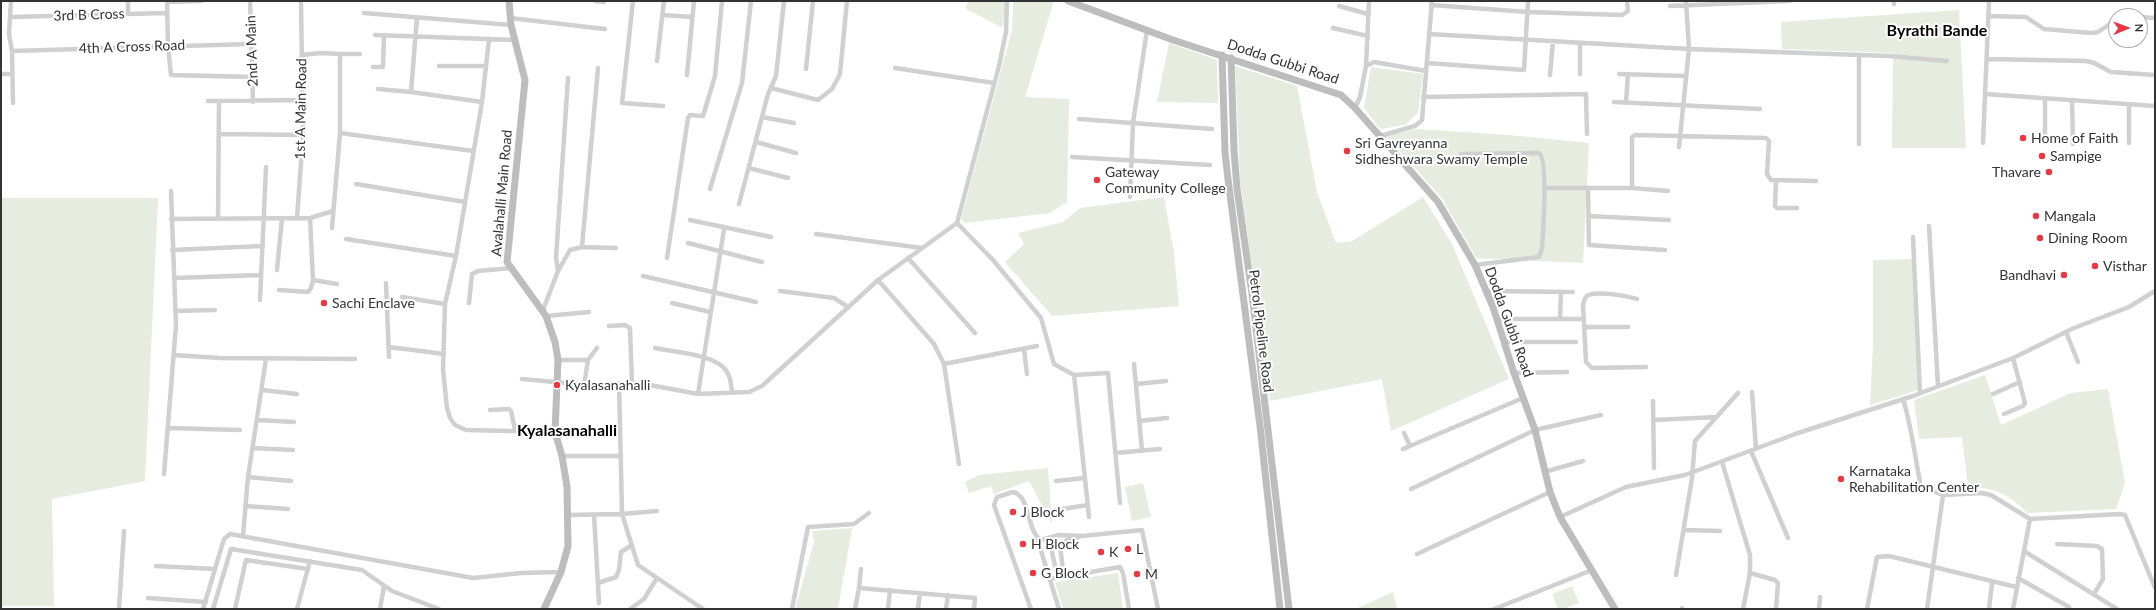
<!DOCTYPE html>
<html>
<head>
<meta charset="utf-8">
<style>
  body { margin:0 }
  #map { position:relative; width:2156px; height:610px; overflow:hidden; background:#fff; font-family:Lato,sans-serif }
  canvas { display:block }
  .frame { position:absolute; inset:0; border:2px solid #333; pointer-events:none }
  .north { position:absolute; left:2108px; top:8px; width:40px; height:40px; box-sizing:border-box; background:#fff; border:1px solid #adadad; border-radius:50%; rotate:89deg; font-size:11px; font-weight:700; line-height:16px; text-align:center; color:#333 }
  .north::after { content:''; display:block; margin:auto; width:14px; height:18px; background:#e63946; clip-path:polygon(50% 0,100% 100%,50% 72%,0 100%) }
</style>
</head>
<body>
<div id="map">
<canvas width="2156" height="610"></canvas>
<div class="frame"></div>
<div class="north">N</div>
</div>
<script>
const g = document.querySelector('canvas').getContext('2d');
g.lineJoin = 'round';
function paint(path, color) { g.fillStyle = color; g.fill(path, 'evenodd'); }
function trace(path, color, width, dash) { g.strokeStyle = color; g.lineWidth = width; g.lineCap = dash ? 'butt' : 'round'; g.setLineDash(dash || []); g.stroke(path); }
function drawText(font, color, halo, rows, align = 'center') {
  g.font = font + ' Lato,sans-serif'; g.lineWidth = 4; g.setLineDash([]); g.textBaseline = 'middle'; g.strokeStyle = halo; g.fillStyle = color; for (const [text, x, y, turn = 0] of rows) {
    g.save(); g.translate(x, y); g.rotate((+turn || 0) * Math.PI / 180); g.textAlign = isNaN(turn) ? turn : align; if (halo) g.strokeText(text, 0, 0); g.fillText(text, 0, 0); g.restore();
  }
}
const green = new Path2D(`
  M 969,1 L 1005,1 L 1006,8 L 1002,28 L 965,8 Z
  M 1013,1 L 1054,1 L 1025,97 L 1069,99 L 1067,202 L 1050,213 L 965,223 L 961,219 L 1012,30 Z
  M 1959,10 L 1966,148 L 1892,148 L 1893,53 L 1782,49 L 1781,22 Z
  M 1169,43 L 1217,60 L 1218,103 L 1157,102 Z
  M 1235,66 L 1297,86 L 1317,192 L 1336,243 L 1352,241 L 1423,197 L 1452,244 L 1509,379 L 1391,431 L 1382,379 L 1270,401 L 1240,179 Z
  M 1371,67 L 1423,74 L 1418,113 L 1405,125 L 1380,129 L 1364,108 Z
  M 1417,129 L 1509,135 L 1589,143 L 1583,263 L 1476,258 L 1442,198 L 1386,136 Z
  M 1164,197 L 1174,253 L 1179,306 L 1052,316 L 1005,262 L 1024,244 L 1018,233 L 1063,222 L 1080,208 Z
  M 1,198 L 158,198 L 145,481 L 52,499 L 54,606 L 1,606 Z
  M 1914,259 L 1918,390 L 1870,405 L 1873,345 L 1873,260 Z
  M 1985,375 L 2001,425 L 2071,393 L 2108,389 L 2125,483 L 2116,509 L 2027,513 C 2011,495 1992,486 1968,487 L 1962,437 L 1919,439 L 1914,400 Z
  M 1048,468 L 1052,524 L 1029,481 L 994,494 L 991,486 L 969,493 L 965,482 L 979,475 Z
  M 1143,483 L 1151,517 L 1132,521 L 1125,487 Z
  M 852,528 L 838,609 L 795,609 L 814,542 L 812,531 Z
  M 1118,573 L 1123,609 L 1063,609 L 1055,582 Z
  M 1572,586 L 1579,603 L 1564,609 L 1558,609 L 1552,594 Z
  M 1393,592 L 1397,609 L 1355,609 L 1360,607 Z`);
const street = new Path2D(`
  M 11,1 L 9,34 L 12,51 L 13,103
  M 128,1 L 128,14
  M 167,1 L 168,46 L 171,75 L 253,77
  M 250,1 L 253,102
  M 595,1 L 604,2
  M 633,1 L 622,103 L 663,106
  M 167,2 L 202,1
  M 1894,4 L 1894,1
  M 1431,5 L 1528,12 L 1622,15 L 1628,11 L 1627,1
  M 1339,6 L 1368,14
  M 1670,6 L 1790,1
  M 364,13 L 511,25
  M 662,15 L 692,17
  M 1989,16 L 2026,17 L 2044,29 L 2091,33 L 2098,32 L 2116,20
  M 2122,16 L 2134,16
  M 11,17 L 167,13
  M 2140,17 L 2155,18
  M 510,18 L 605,29
  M 1333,28 L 1368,36
  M 1429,34 L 1689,49 L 1889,56 L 1947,61
  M 375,35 L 515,40
  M 489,39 L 482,102 L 456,256 L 445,304 L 443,369 L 447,408 L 450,418 L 455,425 L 466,430 L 555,432
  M 12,51 L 251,44
  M 340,54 L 360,54
  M 302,55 L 321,53 L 340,54 L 340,133 L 332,228
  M 1987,59 L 2086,61 L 2094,63 L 2111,72 L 2155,75
  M 657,61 L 664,1
  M 1427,63 L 1524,70 L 1528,1
  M 439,66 L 486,66
  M 1366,66 L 1369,1
  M 373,67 L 383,67 L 384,35
  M 895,68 L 994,83
  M 806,69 L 813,1
  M 1,74 L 12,74
  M 1580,74 L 1580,43
  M 1619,74 L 1686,76
  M 687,75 L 694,1
  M 1550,75 L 1553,41
  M 771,88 L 818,100 L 832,89 L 840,74 L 847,1
  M 378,89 L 411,92 L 417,17
  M 411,92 L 482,102
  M 1985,94 L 2155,106
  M 1423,97 L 1586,94 L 1587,134
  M 2072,100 L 2073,144
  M 208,101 L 302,100
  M 1614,102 L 1760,109
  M 1626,102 L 1628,74
  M 2129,104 L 2129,143
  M 1355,108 L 1360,97 L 1366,66 L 1374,62 L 1426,71
  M 762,117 L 794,123
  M 1079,119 L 1212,129
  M 340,133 L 473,151
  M 219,134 L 303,135
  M 1380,136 L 1415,126 L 1422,120 L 1432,1
  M 756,142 L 796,153
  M 2045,142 L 2045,98
  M 1983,143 L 1989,1
  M 1859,144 L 1859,55
  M 1679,147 L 1689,49 L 1686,1
  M 1461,154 L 1539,153 C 1548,159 1543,233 1542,248 L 1539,257 L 1475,265
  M 1072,157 L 1210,165
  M 749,168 L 788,178
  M 1776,180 L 1775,206 L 1777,208 L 1797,208
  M 356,184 L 465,202
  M 1545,188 L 1632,188 L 1668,191
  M 1588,188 L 1589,245 L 1665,250
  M 1632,188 L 1632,137 L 1635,135 L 1766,138 L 1769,141 L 1767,174 L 1771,180 L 1816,181
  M 710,189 L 742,83 L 751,1
  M 1130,197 L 1133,123 L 1147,30
  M 739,204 L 768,94 L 776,76 L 784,1
  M 1588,216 L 1669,220
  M 297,218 L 303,135 L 301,1
  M 171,219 L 310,218 L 333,211
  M 218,219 L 219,101
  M 690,220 L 771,237
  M 957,223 L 993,260 L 1041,318 L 1054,364 L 1074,375 L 1108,373 L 1120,503
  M 1929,226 L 1938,386
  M 816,234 L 922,248
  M 1913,237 L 1920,393
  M 346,239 L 456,256
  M 688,243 L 762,262
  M 582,247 L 616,248
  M 172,250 L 263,246
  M 667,258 L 688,118 L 690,115 L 703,116 L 715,76 L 722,1
  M 908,258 L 975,333
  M 277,270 L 282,218
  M 558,271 L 570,250 L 582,247 L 598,68
  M 643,276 L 756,302
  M 174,278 L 261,275
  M 313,280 L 337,284
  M 878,280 L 934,344 L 944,364 L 959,464
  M 386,283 L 389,357
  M 279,290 L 308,292 L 311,288 L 313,280 L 310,218
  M 780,291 L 834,298 L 848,307
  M 1486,291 L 1573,292
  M 402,297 L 445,304
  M 1637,299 C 1627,296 1595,290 1587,296 C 1584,298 1584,302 1583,305 L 1586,362 L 1592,368 L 1646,367
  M 260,300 L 266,167
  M 469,303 L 472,274 L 478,271 L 512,268
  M 672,303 L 710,312
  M 543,310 L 558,271 L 556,258 L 568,78
  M 175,311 L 215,310
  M 546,316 L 589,312
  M 1497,319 L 1584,319
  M 1560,319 L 1561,292
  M 609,326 L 625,325 L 630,328 L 632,383
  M 1584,327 L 1628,327
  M 2066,332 L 2078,362
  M 1504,342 L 1576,342
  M 389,347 L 444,354
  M 655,348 C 673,352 709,354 723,367 C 730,373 731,383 732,392
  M 1024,349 L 1027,374
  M 174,355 L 220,358 L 355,359
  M 558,360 L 588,360
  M 944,364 L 1037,346
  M 1134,364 L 1142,451
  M 1514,373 L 1567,372
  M 1074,375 L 1089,517
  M 522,379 L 598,386 L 639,383 L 698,394 L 749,392 L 762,386 L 878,280 L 957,223 L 999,66 L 1006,32 L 1007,1
  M 619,383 L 622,514 L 657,511
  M 1136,384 L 1166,381
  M 584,385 L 588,360 L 597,348
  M 262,390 L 297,394
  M 1752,392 L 1756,449
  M 698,394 L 724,229
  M 1993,394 L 2020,382
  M 1903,399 C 1912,428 1915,458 1921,487 L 1943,495 L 1982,493 L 1991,495 L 2030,519 L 2120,514 L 2125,515 L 2155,588
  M 1653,401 L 1654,468
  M 490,410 L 509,409 L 511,411 L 515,430
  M 2004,414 L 2023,406 L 2025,403 L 2013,358
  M 257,420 L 294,422
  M 1654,420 L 1717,417
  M 1139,421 L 1167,418
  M 168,428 L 240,430
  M 1404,433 L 1410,446 L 1523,398
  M 253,448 L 293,450
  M 1403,449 L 1410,446
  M 1751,451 L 1788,538
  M 1115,453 L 1160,449
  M 562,456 L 621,456
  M 1722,462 L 1750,555 L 1750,573 L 1775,580 L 1778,583 L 1776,609
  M 1544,472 L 1583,461
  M 164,474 L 176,325 L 171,191
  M 248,477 L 291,481
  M 1056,481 L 1085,478
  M 1411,489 L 1535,430 L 1601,415
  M 245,506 L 288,509
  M 1056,510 L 1088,505
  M 568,515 L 622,514 L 638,565 L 703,609
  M 594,515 L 599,603
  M 1560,517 L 1626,487 L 1685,475 L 1798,433 L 1913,396 L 2013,358 L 2074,328 L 2129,307 L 2155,291
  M 1684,530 L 1720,531
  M 243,536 L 248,477 L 266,359
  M 1037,538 L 1059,609
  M 1049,538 L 1055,566
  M 2057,544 L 2097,546 L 2102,549 L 2103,579 L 2094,594
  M 2024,551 L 2117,609
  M 1417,554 L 1550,492
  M 156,566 L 215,569
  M 861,569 L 859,588 L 975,598 L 974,609
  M 1676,575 L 1692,478 L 1695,441 L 1738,393
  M 1064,577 L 1060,546 L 1067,540 L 1079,537
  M 2018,578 L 2069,607
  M 1050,579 L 1120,567 L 1123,573 L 1129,609
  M 598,583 L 616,577 L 619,570 L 621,552 L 632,545
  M 148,598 L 206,602
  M 119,609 L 124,531
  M 203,609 L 224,539 L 230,534 L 473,578 L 521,573 L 561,572
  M 213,609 L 231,549 L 362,570 L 392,591 L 439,609
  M 235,609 L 246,560 L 308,569
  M 297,609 L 310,561
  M 380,609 L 384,586
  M 630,609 L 644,599 L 657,578
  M 792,609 L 808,527 L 854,524 L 869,513
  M 855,609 L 859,588
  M 888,609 L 890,590
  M 918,609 L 920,593
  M 946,609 L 948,595
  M 1031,609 L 994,505 L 997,497 L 1013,492 C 1031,496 1026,531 1041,540 L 1059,535 L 1082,536 L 1142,530 L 1158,609
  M 1494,609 L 1592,570
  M 1682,609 L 1682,608
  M 1743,609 L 1750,573
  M 1819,609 L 1820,597
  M 1867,609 L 1877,557 L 1889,556 L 2016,587
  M 1927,609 L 1943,495
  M 1989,609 L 1992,583
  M 2013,609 L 2030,519`);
const secondary = new Path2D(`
  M 509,1 L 511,25 L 525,80 L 507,262 L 546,316 L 555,342 L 558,360 L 555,432 L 562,456 L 567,487 L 568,546 L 561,572 L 544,609
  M 1068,1 L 1173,40 L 1341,95 L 1355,108 L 1438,202 L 1475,265 L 1493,307 L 1514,373 L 1535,430 L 1550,492 L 1560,517 L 1615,609
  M 1222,55 L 1225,152 L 1228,179 L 1260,426 L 1280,609
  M 1231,58 L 1234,151 L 1237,188 L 1252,294 L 1289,609`);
const markers = [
  [2023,138,4,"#e63946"],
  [1347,151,4,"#e63946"],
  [2042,156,4,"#e63946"],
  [2049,172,4,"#e63946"],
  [1097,180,4,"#e63946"],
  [2036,216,4,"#e63946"],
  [2040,238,4,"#e63946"],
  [2095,266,4,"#e63946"],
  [2064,275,4,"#e63946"],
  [324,303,4,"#e63946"],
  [557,385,4,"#e63946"],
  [1841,479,4,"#e63946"],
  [1013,512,4,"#e63946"],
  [1023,544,4,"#e63946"],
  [1128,549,4,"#e63946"],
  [1101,552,4,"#e63946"],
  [1033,573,4,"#e63946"],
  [1137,574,4,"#e63946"]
];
const streetNames = [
  ["3rd B Cross",89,15,-2],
  ["4th A Cross Road",132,47,-2],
  ["2nd A Main",252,51,-92],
  ["Dodda Gubbi Road",1283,62,18],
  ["1st A Main Road",301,109,-89],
  ["Avalahalli Main Road",502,193,-85],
  ["Dodda Gubbi Road",1509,322,70],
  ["Petrol Pipeline Road",1261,331,83]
];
const poiNames = [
  ["Home of Faith",2031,138],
  ["Sri Gavreyanna",1355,143],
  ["Sidheshwara Swamy Temple",1355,159],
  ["Sampige",2050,156],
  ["Gateway",1105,172],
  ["Community College",1105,188],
  ["Thavare",2041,172,"right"],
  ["Mangala",2044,216],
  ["Dining Room",2048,238],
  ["Visthar",2103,266],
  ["Bandhavi",2056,275,"right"],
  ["Sachi Enclave",332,303],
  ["Kyalasanahalli",565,385],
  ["Karnataka",1849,471],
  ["Rehabilitation Center",1849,487],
  ["J Block",1021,512],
  ["H Block",1031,544],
  ["L",1136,549],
  ["K",1109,552],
  ["G Block",1041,573],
  ["M",1145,574]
];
const quarterNames = [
  ["Byrathi Bande",1937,31],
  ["Kyalasanahalli",567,431]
];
paint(green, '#e6ecdf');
trace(street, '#d0d0d0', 4.5);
trace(secondary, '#bdbdbd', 7);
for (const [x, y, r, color] of markers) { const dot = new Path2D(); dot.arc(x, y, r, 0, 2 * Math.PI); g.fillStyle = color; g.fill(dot); trace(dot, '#fff', 1.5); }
drawText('14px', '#333', '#fff', streetNames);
drawText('14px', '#333', '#fff', poiNames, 'left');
drawText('bold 16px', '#000', '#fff', quarterNames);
</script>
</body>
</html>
